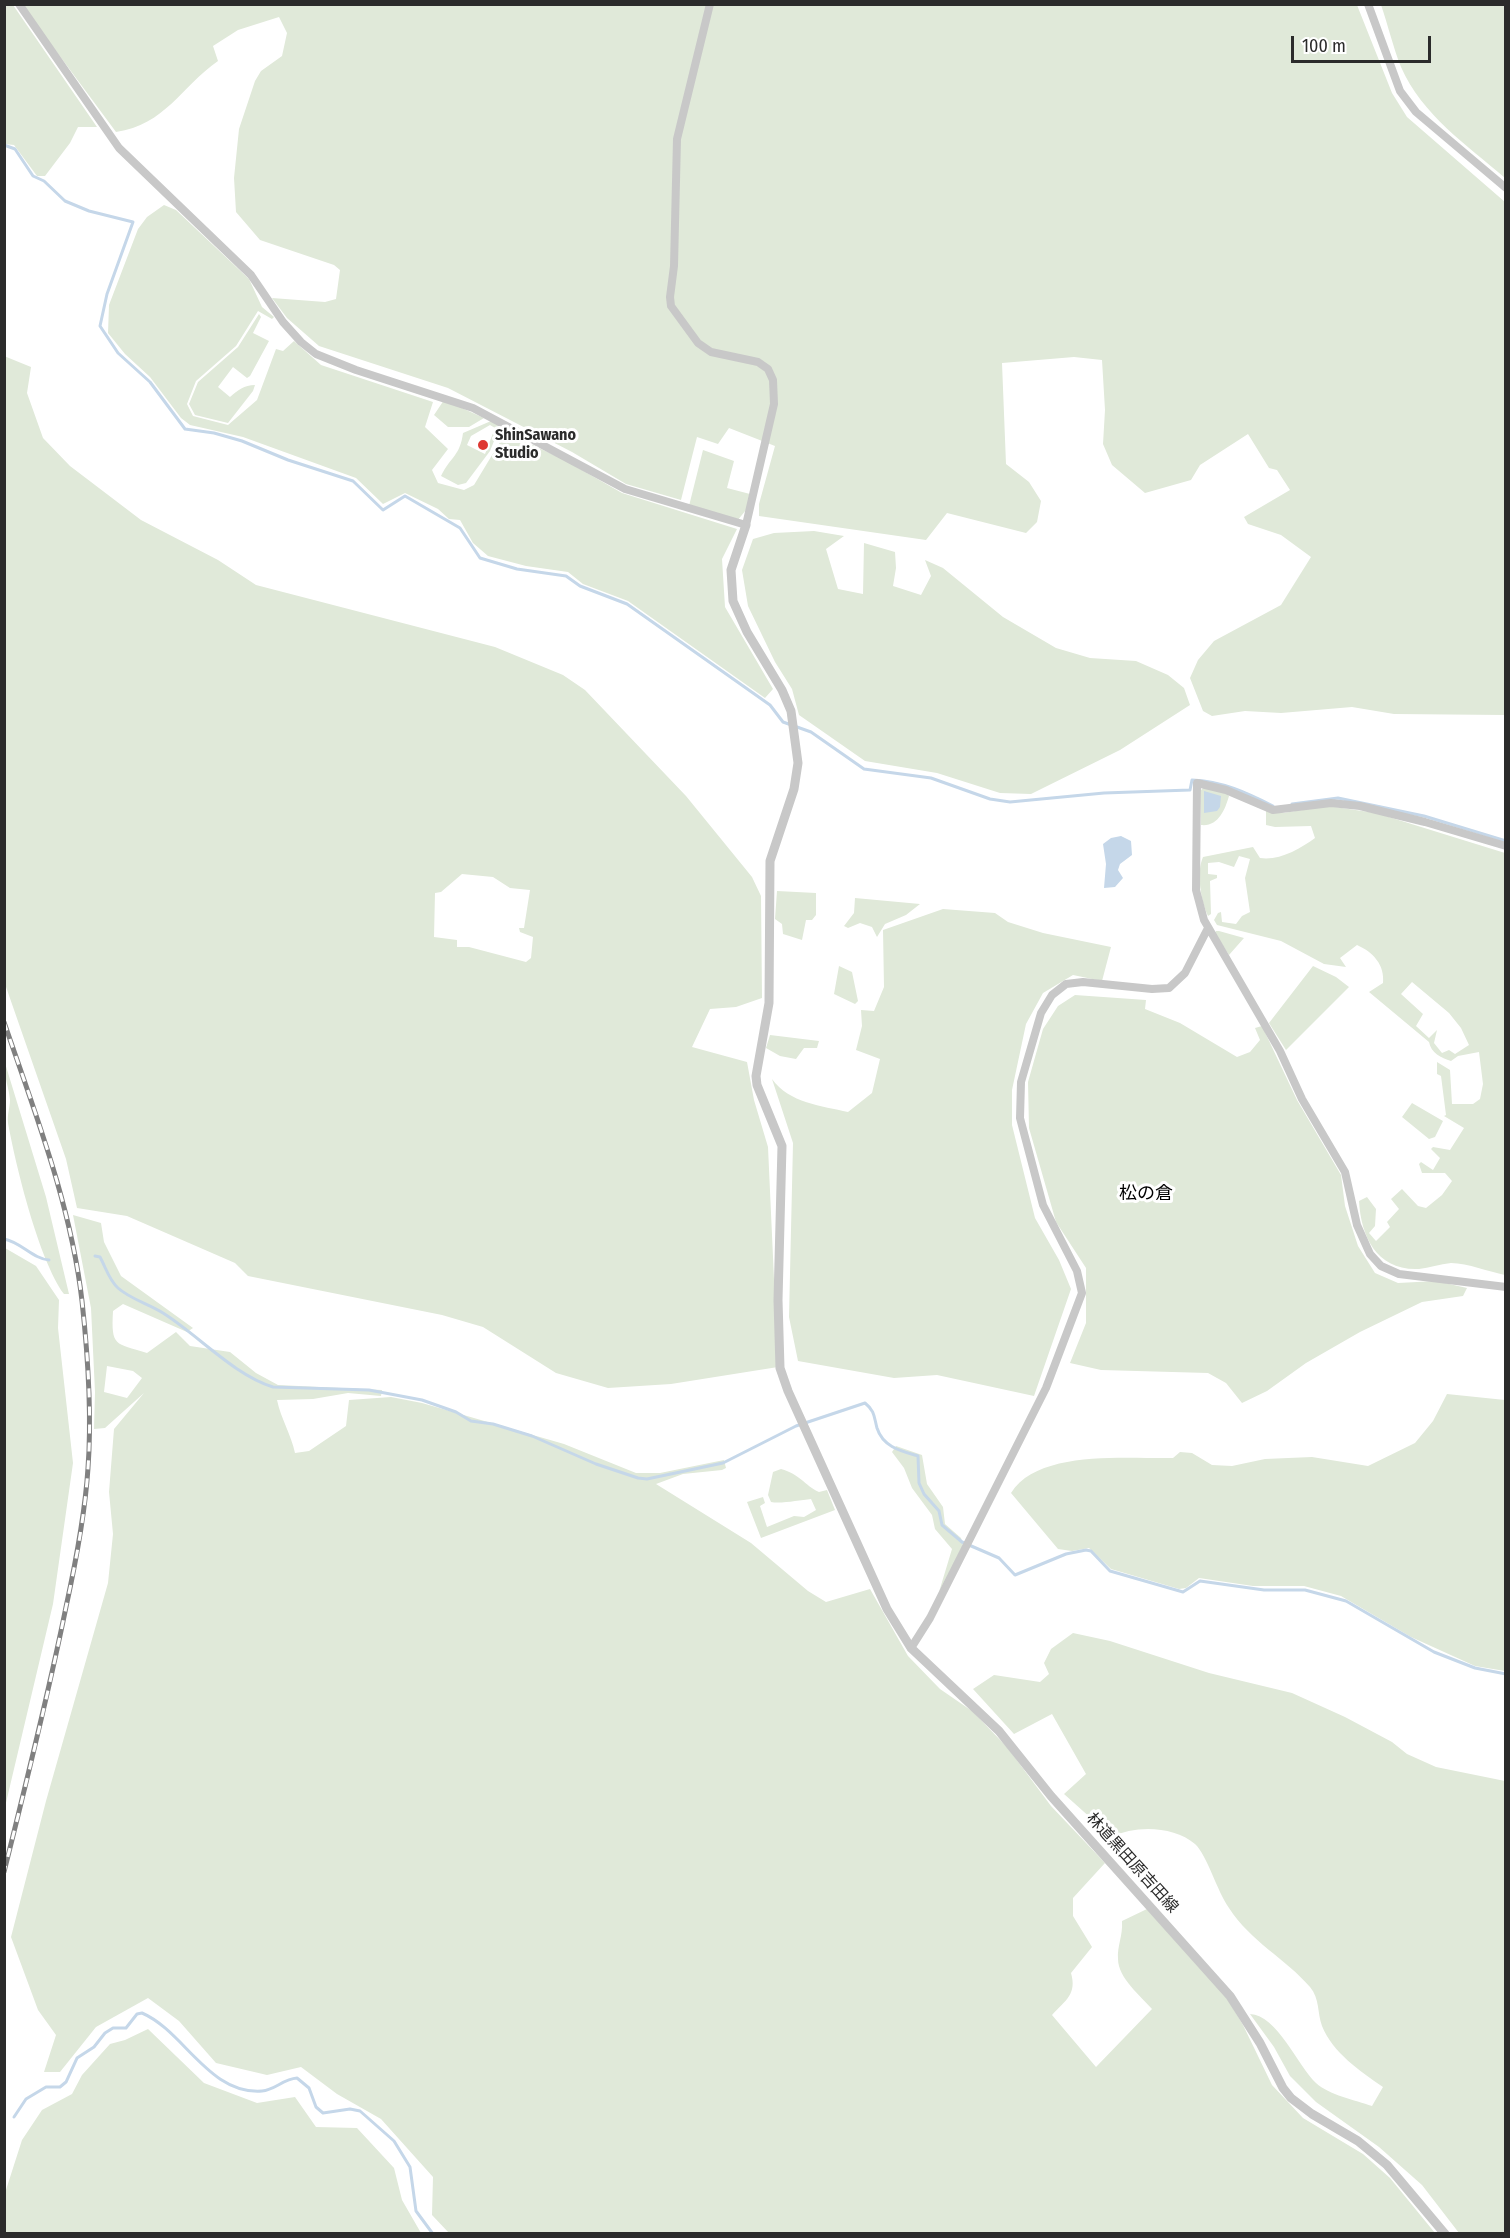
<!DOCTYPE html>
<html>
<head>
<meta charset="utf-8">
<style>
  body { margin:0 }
  #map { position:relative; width:1510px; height:2238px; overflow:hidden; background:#fff; font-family:"Fira Sans Condensed",sans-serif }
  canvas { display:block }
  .frame { position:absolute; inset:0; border:6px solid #2b2b2b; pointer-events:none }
  .scale { position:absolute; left:1291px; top:36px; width:140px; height:27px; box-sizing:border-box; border:3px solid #2b2b2b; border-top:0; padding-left:8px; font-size:18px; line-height:21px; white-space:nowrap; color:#2b2b2b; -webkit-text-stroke:4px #fff; paint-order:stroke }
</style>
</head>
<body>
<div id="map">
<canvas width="1510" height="2238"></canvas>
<div class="frame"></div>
<div class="scale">100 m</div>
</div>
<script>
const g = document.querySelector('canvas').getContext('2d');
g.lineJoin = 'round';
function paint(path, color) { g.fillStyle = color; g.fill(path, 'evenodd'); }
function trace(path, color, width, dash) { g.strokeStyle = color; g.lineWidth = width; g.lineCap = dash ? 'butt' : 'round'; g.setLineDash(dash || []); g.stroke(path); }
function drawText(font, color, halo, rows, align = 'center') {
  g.font = font + ' "Fira Sans Condensed","Noto Sans JP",sans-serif'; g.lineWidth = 6; g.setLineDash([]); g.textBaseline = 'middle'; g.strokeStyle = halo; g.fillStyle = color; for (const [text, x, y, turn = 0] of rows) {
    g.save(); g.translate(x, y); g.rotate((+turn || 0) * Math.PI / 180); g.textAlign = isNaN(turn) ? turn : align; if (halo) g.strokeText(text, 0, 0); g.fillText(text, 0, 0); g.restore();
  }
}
const green = new Path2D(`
  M 4,5 L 13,5 L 97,127 L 78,127 L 70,143 L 45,176 L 37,176 L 14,145 L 5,144 Z
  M 22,5 L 1357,5 L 1392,93 L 1407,117 L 1505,202 L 1505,715 L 1394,714 L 1352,707 L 1281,713 L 1245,711 L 1212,716 L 1203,711 L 1190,678 L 1198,660 L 1214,641 L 1281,605 L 1311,557 L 1281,535 L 1248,524 L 1244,517 L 1290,490 L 1277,470 L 1269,468 L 1248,434 L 1200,465 L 1191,480 L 1145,493 L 1112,465 L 1103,444 L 1105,410 L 1102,360 L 1074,357 L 1002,363 L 1006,464 L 1029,482 L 1041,501 L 1037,522 L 1026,533 L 947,513 L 926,540 L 759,516 L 759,504 L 775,446 L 729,428 L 718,444 L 697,437 L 681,500 L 626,484 L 572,452 L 448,388 L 319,346 L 287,318 L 272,298 L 325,302 L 336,299 L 340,270 L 334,265 L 260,240 L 236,212 L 234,178 L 239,129 L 255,81 L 261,71 L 282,56 L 287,33 L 279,17 L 238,30 L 213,46 L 218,61 C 181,87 165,125 116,132 Z
  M 1381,5 L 1505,5 L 1505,178 C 1467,145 1422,115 1401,67 C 1393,47 1388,25 1381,5 Z
  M 164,205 L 176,210 L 249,279 L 262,307 L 274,317 L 272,319 L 258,311 L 236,346 L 196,381 L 187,404 L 193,416 L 228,425 L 257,400 L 276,349 L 283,351 L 294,341 L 321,365 L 433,402 L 425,427 L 448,449 L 432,470 L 438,483 L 464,490 L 474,485 L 506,432 L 566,461 L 622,493 L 737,529 L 722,559 L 725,607 L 773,689 L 765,698 L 628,601 L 583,584 L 568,572 L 526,566 L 488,556 L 473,543 L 460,520 L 449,519 L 438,509 L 405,493 L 383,504 L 356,478 L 243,437 L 190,425 L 181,418 L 150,377 L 125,354 L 108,333 L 109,305 L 138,229 L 147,217 Z
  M 259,314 L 261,317 L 253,333 L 269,341 L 250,376 L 247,378 L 233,367 L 218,387 L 230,397 C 238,390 244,385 255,385 L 253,391 L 228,423 L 195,415 L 189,404 L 198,382 L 238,347 Z
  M 4,356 L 31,367 L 27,393 L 43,438 L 70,466 L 141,520 L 218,560 L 256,585 L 495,647 L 563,675 L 585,690 L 686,796 L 752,877 L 761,896 L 762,998 L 736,1007 L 710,1009 L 692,1047 L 747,1062 L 754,1100 L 768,1147 L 778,1367 L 671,1384 L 608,1388 L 556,1373 L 483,1327 L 442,1315 L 248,1276 L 235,1263 L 127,1216 L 77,1208 L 66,1159 L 5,984 ZM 462,874 L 493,877 L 510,888 L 530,890 L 524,928 L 519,928 L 520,932 L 533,937 L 531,958 L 526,962 L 469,947 L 457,947 L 457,940 L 434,937 L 435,893 L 441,892 Z
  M 444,400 L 484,418 L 469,427 L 448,427 L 434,415 Z
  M 491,421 L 500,426 L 490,451 L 466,483 L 458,485 L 441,476 C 451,456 460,456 463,433 ZM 490,425 L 495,428 L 485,454 L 467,445 L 471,436 Z
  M 703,450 L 734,461 L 727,488 L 750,494 L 746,510 L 737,521 L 689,506 Z
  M 814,531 L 844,536 L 826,549 L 838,589 L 863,594 L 864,543 L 895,552 L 896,568 L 893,586 L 921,595 L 931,576 L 925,560 L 943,568 L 1003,617 L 1056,648 L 1090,658 L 1136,661 L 1168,675 L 1184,688 L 1190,705 L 1120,750 L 1031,794 L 1000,793 L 937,773 L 865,761 L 799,715 L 792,689 L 775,662 L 748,606 L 742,570 L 753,539 L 774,533 Z
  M 1204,787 L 1226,792 L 1229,796 C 1225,810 1218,827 1201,825 L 1201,790 Z
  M 1328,806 L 1376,813 L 1505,853 L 1505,1275 C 1489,1272 1468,1263 1451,1263 C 1440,1264 1429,1268 1419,1269 C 1377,1271 1361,1237 1359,1201 L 1367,1197 L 1376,1209 L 1375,1226 L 1369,1233 L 1376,1241 L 1390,1227 L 1387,1222 L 1399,1209 L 1391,1199 L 1402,1189 L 1418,1206 L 1426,1208 L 1442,1195 L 1452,1181 L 1445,1173 L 1422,1173 L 1419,1164 L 1421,1162 L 1433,1170 L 1440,1158 L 1431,1149 L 1433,1147 L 1450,1150 L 1464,1128 L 1444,1116 L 1446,1115 L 1441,1076 L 1437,1074 L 1437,1062 L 1450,1070 L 1452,1104 L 1473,1104 L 1480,1099 L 1483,1084 L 1479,1052 L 1458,1056 L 1451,1061 C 1441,1058 1431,1053 1429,1042 L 1369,992 L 1383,983 C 1385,965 1373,952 1357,945 L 1340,958 L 1346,967 L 1324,964 L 1281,941 L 1217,925 L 1214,920 L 1218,913 L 1221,912 L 1222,922 L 1236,924 L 1242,916 L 1250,912 L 1245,878 L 1250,859 L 1239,856 L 1234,867 L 1219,862 L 1208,863 L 1208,874 L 1217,875 L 1217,878 L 1210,881 L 1211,914 L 1208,916 C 1201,901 1196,873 1203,857 L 1253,847 L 1260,858 C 1279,861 1300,849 1315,838 L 1311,826 L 1275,827 L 1266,825 L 1266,810 L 1283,813 ZM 1412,982 L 1449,1013 L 1461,1028 L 1469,1045 L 1455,1054 L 1449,1050 L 1442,1053 L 1434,1043 L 1437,1030 L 1429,1038 L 1416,1026 L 1423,1014 L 1401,994 Z
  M 777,891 L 816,893 L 816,915 L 812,920 L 806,920 L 802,940 L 783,934 L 782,924 L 775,919 Z
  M 855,898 L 920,904 L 906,915 L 885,924 L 877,937 L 872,927 L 860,923 L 848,928 L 844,926 L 854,913 Z
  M 943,909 L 995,913 L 1008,922 L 1043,933 L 1111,947 L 1102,981 L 1073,975 L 1043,993 L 1026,1024 L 1012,1090 L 1012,1125 L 1035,1218 L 1059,1260 L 1071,1289 L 1034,1396 L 937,1375 L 894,1378 L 798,1361 L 789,1317 L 793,1143 L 772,1079 C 789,1103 822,1106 848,1112 L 872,1093 L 880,1059 L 856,1050 L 862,1026 L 861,1010 L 874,1011 L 884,987 L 883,930 Z
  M 1216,931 L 1219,931 L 1244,938 L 1229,955 L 1215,933 Z
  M 839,966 L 852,972 L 858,1001 L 855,1004 L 834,994 Z
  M 1313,966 L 1336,977 L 1349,987 L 1286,1050 L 1269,1023 Z
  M 1075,995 L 1146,1000 L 1145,1009 L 1180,1023 L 1237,1057 L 1250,1052 L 1260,1040 L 1255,1028 L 1262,1026 L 1297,1100 L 1341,1175 L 1345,1206 L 1358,1246 L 1375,1273 L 1398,1283 L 1436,1281 L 1467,1288 L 1463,1296 L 1422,1302 L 1360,1332 L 1306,1363 L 1267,1391 L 1242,1403 L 1226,1383 L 1208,1373 L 1101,1370 L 1070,1363 L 1086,1323 L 1086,1268 L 1056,1222 L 1029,1128 L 1028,1082 L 1043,1029 L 1058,1006 Z
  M 770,1035 L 819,1041 L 817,1048 L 804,1048 L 796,1059 L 780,1056 L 766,1048 Z
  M 5,1063 L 46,1197 L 69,1294 L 64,1294 C 39,1260 16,1167 8,1123 C 7,1115 10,1107 10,1100 C 9,1087 4,1079 5,1063 Z
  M 1412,1103 L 1443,1121 L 1435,1137 L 1429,1139 L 1402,1117 Z
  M 73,1215 L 101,1223 L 104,1242 L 121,1276 L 193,1328 L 187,1332 L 123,1304 L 113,1311 C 111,1347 115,1343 147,1353 L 176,1332 L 190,1346 L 230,1352 L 256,1373 L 278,1385 L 382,1390 L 381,1396 L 348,1393 L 313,1399 L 277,1400 C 281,1419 291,1434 295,1453 L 309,1451 L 346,1426 L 349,1400 L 391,1397 L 422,1403 L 564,1444 L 636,1473 L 660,1473 L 724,1460 L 726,1468 L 722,1470 L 683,1474 L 656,1484 L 751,1543 L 808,1591 L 826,1602 L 870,1589 L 908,1656 L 940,1689 L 972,1711 L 1007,1747 L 1051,1806 L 1105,1863 L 1073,1898 L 1073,1916 L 1092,1947 L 1071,1973 C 1077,1994 1066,2000 1052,2015 L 1096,2067 L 1152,2009 C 1141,1996 1118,1978 1118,1959 C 1117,1946 1123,1936 1122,1921 L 1147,1909 L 1227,1998 L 1243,2025 L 1272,2085 L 1303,2118 L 1363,2154 L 1390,2178 L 1435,2233 L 449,2233 L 432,2215 L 433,2177 L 381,2119 L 337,2094 L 301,2067 L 267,2075 L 216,2063 L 179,2021 L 148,1998 L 96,2027 L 60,2072 L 44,2072 L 56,2035 L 38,2010 L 11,1937 L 46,1801 L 108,1583 L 113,1534 L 109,1492 L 114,1429 L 144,1393 L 105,1428 L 94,1429 L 95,1392 L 91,1308 ZM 107,1366 L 133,1371 L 142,1378 L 127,1398 L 104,1392 Z
  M 5,1248 L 36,1266 L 59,1300 L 58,1328 L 73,1463 L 53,1604 L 5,1807 Z
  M 1447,1394 L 1505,1400 L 1505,1671 L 1475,1666 L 1411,1637 L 1341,1596 L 1304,1586 L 1253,1586 L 1199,1578 L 1186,1588 L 1179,1589 L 1111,1569 L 1089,1548 L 1072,1551 L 1058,1549 L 1011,1493 C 1038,1449 1128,1459 1173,1458 L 1180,1452 L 1192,1453 L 1212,1465 L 1232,1466 L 1265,1459 L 1312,1457 L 1368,1466 L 1415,1443 L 1433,1421 Z
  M 896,1446 L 922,1455 L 927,1484 L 943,1507 L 945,1524 L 961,1538 L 963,1545 L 939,1592 L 952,1549 L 935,1529 L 932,1515 L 912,1488 L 904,1468 L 892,1452 Z
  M 781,1469 C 800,1474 804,1485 819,1492 L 827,1490 L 835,1510 L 761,1538 L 747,1502 L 763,1497 L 765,1503 L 760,1506 L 767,1527 L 794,1516 L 804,1517 L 816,1510 L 811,1499 C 800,1500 781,1504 771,1502 L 768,1495 L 773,1472 Z
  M 1073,1633 L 1110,1641 L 1209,1673 L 1292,1693 L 1345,1717 L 1392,1742 L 1407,1754 L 1436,1767 L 1505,1781 L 1505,2233 L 1459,2233 L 1422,2185 L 1379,2147 L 1316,2102 L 1290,2076 L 1274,2047 L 1250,2014 C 1277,2015 1298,2066 1316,2083 C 1329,2095 1355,2100 1372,2106 L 1383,2087 C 1360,2071 1333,2053 1322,2026 C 1317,2012 1320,1999 1310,1987 C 1285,1958 1251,1942 1229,1908 C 1217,1891 1207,1855 1195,1844 C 1174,1826 1135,1825 1112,1837 L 1064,1794 L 1086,1774 L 1052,1714 L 1014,1734 L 973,1689 L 994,1675 L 1040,1682 L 1049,1674 L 1044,1663 L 1051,1649 Z
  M 148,2029 L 204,2083 L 257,2103 L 295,2097 L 316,2127 L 357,2128 L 394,2168 L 402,2200 L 421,2233 L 5,2233 L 5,2193 L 22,2140 L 42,2110 L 72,2094 L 82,2075 L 110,2044 L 125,2040 Z`);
const water = new Path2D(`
  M 1204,791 L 1221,796 L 1220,807 L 1217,811 L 1204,813 Z
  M 1121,836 L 1131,841 L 1132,855 L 1120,864 L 1118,870 L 1123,878 L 1115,887 L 1104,888 L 1106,864 L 1103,844 L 1111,838 Z`);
const stream = new Path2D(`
  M 4,145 L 15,149 L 33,176 L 44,181 L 65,201 L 89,211 L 133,222 L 107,294 L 100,326 L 118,353 L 150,382 L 185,429 L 214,433 L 242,441 L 288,460 L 353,481 L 383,510 L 405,496 L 460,528 L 480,558 L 517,569 L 566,576 L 580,586 L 627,604 L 770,705 L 783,722 L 811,732 L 864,769 L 931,778 L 990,799 L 1010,802 L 1104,793 L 1190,790 L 1192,780 C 1222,781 1247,793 1273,806
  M 1292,804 L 1338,798 L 1424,816 L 1506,841
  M 4,1239 C 21,1242 33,1259 49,1260
  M 95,1256 L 100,1257 C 106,1268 109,1280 118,1288 C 130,1299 149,1304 163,1313 C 198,1335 234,1375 273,1387 L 369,1390 L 422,1400 L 456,1412 L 471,1421 L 493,1424 L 532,1436 L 596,1464 L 638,1478 L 647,1479 L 723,1463 L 796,1426 L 865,1403 C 875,1411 874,1417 877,1428 C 883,1447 901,1451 918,1456 L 919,1483 L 924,1494 L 939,1511 L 942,1525 L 962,1542 L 999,1558 L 1015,1575 L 1066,1554 L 1086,1550 L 1091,1551 L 1110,1571 L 1183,1592 L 1200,1581 L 1264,1590 L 1305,1590 L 1346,1601 L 1434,1652 L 1475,1668 L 1506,1674
  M 14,2117 L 26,2099 L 46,2087 L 60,2087 L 66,2082 L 77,2058 L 94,2047 L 105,2033 L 113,2028 L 126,2028 L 137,2014 L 142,2013 C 184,2031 209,2095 262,2091 C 275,2090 283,2079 297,2078 L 309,2088 L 316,2107 L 323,2113 L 350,2109 L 360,2111 L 394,2141 L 410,2167 L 416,2211 L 433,2234`);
const minor = new Path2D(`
  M 19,4 L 119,148 L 251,275 L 283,322 L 301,342 L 316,354 L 356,370 L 473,408 L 625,489 L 746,525 L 774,404 L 773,380 L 768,369 L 758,362 L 711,352 L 698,343 L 671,306 L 670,297 L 674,266 L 677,139 L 710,4
  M 1368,4 L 1400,91 L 1416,112 L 1506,188
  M 1506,846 L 1425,822 L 1360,806 L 1331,803 L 1273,810 L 1226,790 L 1197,783 L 1196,890 L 1204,920 L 1280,1051 L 1302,1099 L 1345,1172 L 1357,1225 L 1370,1254 L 1381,1266 L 1399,1274 L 1506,1287
  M 911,1648 L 930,1618 L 1046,1388 L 1082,1293 L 1077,1271 L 1043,1205 L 1020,1118 L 1021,1082 L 1041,1013 L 1052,995 L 1066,984 L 1083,982 L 1152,989 L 1169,988 L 1185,973 L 1208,928`);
const tertiary = new Path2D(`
  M 746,525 L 731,570 L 733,601 L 747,632 L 782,690 L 791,711 L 798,763 L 794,789 L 770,861 L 769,1003 L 756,1076 L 757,1085 L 782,1146 L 778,1300 L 780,1368 L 788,1391 L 887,1609 L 911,1648 L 999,1731 L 1051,1796 L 1230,1996 L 1260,2043 L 1283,2088 L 1291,2098 L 1312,2114 L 1358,2141 L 1387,2165 L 1445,2234`);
const rail = new Path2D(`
  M 4,1022 C 35,1113 71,1205 82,1301 C 88,1356 92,1413 88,1468 C 85,1515 76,1561 66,1607 C 48,1696 26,1784 4,1872`);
const markers = [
  [483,445,6,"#de3832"]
];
const poiNames = [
  ["ShinSawano",495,436],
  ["Studio",495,454]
];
const streetNames = [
  ["林道黒田原吉田線",1132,1863,48]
];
const neighbourhoodNames = [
  ["松の倉",1146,1194]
];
paint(green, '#e0e9d9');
paint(water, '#c5d7e9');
trace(stream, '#c5d7e9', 3);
trace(minor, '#c8c8c8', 8);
trace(tertiary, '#c8c8c8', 9);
trace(rail, '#808080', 5);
trace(rail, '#fff', 3, [9]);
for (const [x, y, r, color] of markers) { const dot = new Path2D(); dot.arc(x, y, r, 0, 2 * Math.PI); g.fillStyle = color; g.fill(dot); trace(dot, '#fff', 2); }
drawText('bold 16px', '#2b2b2b', '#fff', poiNames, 'left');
drawText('16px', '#2b2b2b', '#fff', streetNames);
drawText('18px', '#000', '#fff', neighbourhoodNames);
</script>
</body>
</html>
